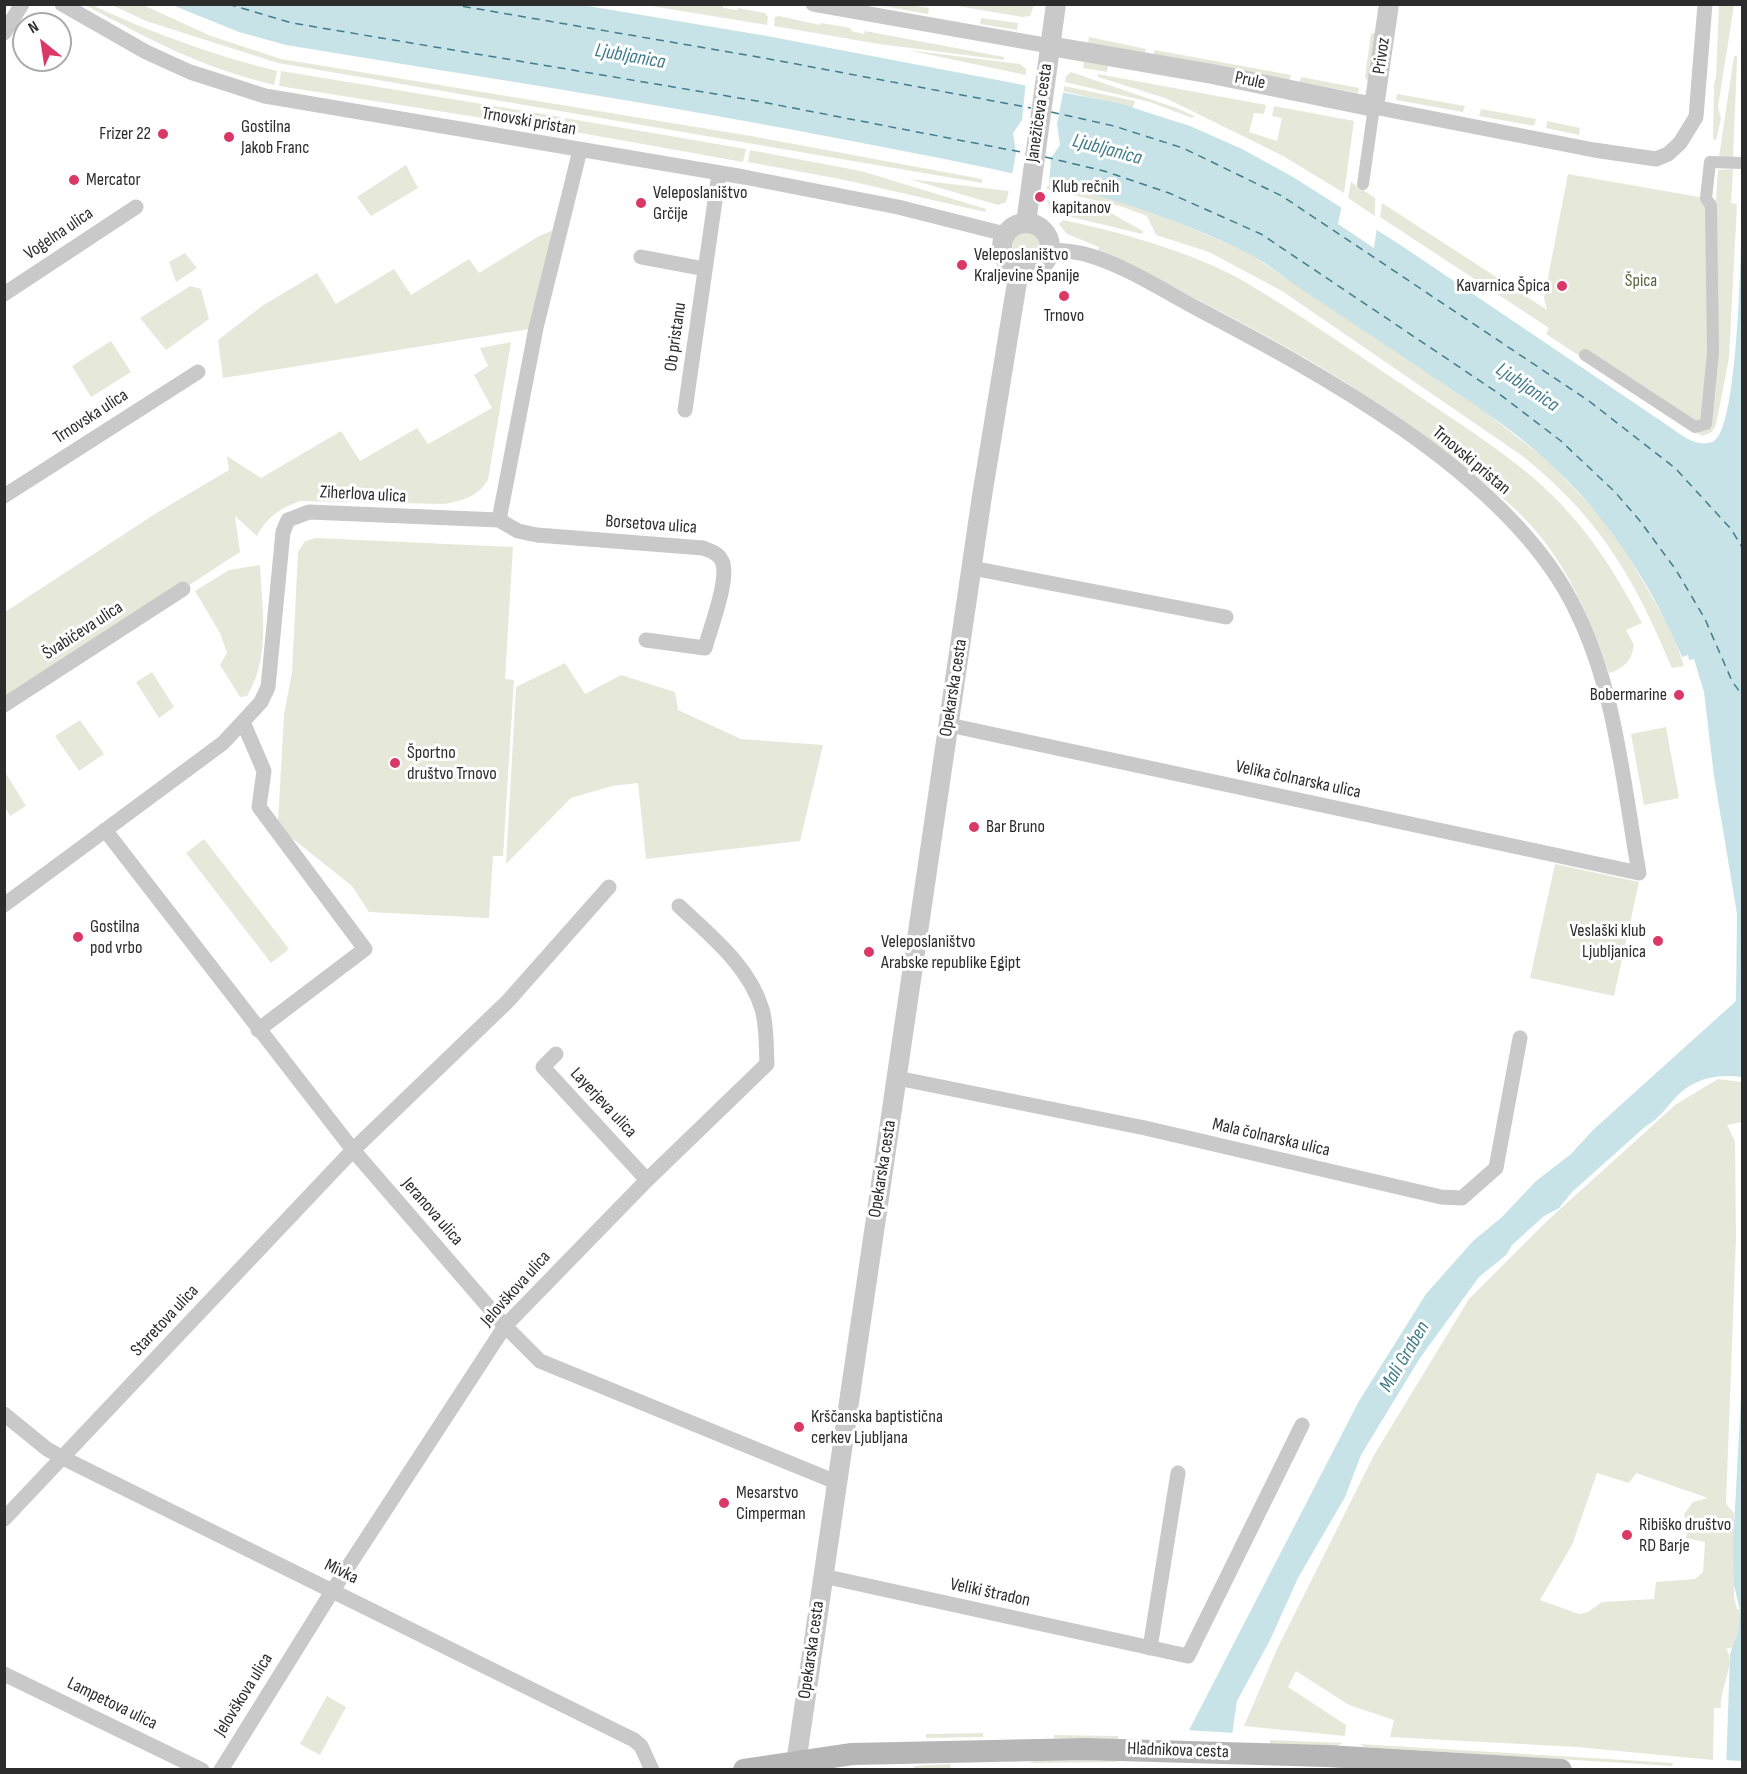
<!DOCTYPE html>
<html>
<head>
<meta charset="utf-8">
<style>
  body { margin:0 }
  #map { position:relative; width:1747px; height:1774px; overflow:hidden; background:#fff; font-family:"Sofia Sans Condensed",sans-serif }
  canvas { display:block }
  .frame { position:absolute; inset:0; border:6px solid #2c2c2c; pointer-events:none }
  .north { position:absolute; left:12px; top:12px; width:60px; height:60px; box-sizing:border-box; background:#fff; border:2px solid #ababab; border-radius:50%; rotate:330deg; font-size:16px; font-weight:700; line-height:24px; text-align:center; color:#2c2c2c }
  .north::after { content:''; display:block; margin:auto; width:21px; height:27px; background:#da3866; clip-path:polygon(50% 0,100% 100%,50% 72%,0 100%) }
</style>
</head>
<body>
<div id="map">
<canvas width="1747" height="1774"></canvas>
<div class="frame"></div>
<div class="north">N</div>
</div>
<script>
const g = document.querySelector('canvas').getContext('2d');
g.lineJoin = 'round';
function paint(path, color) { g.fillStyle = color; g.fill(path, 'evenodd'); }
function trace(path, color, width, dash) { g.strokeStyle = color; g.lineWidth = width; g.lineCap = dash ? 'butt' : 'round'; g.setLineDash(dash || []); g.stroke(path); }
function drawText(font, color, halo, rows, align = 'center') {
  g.font = font + ' "Sofia Sans Condensed",sans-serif'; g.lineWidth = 6; g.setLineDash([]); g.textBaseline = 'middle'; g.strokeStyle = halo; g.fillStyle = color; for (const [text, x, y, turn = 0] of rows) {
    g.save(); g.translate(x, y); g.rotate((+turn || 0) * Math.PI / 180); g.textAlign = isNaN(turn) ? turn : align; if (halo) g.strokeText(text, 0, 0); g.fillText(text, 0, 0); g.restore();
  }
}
const green = new Path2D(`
  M 85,5 L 92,5 C 152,33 213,55 277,71 L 274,85 C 200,67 151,40 85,5 Z
  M 112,5 L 143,5 L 211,36 L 281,59 L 751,136 L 982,179 L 982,183 L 278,63 L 146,21 Z
  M 645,5 L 722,5 L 724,8 L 737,10 L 738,8 L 765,13 L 768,17 L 767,25 Z
  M 877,5 L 910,5 L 929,8 L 928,14 Z
  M 952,5 L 1034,5 L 1030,16 L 1022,17 Z
  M 1719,5 L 1734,5 L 1718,107 L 1721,119 L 1716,140 L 1713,139 L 1714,84 L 1716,78 Z
  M 779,16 L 820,25 L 821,23 L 851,28 L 851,31 L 864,34 L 865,31 L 1004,57 L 1004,60 L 879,44 L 774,26 L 775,17 Z
  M 981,18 L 1018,23 L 1017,30 L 980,24 Z
  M 1377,32 L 1369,83 L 1365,77 L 1371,34 Z
  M 1089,37 L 1146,49 L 1145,54 L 1088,43 Z
  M 1738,37 L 1733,157 L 1719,157 L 1734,56 L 1737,56 Z
  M 907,50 L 1020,64 L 1026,69 L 1026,75 Z
  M 1155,50 L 1291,75 L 1290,80 L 1153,55 Z
  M 1084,62 L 1108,66 L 1107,72 L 1083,68 Z
  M 281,71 L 561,117 L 559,130 L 279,86 Z
  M 1071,72 L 1179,109 L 1194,116 L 1192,118 L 1150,102 L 1065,82 L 1066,76 Z
  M 1098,74 L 1266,105 L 1264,114 L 1254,113 L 1249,132 L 1277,141 L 1282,118 L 1272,116 L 1274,106 L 1354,121 L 1344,193 L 1283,156 L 1188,109 L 1165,98 L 1098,77 Z
  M 1301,77 L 1359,88 L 1358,93 L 1300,82 Z
  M 1064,86 L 1135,101 L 1133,108 L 1063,91 Z
  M 1397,94 L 1465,106 L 1463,112 L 1396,100 Z
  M 1481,109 L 1536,119 L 1534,126 L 1479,116 Z
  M 565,118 L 746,149 L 743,162 L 564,130 Z
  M 1547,121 L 1580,128 L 1579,135 L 1546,128 Z
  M 750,150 L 861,171 L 986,209 L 985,212 L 845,180 L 748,162 Z
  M 406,165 L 418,188 L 371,216 L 357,197 Z
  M 1733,169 L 1731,203 L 1737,204 L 1729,358 L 1716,425 L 1712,432 L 1702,436 L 1546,334 L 1549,328 L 1380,217 L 1382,203 L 1547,310 L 1544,298 L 1568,174 L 1716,200 L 1718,170 Z
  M 909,179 L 1009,191 L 1006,202 L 998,205 Z
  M 1351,182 L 1375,198 L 1375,216 L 1348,198 Z
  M 1048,183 L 1099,194 L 1162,215 L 1250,254 L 1485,412 L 1548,461 L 1599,515 L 1623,547 L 1672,632 L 1684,666 L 1672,668 C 1634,577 1599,517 1521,455 L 1282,291 L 1209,252 L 1156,235 L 1147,216 L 1120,206 L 1047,189 Z
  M 1047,200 L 1111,213 L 1143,231 L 1142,234 L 1051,212 Z
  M 1063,220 C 1119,232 1189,251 1240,279 C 1301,315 1360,356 1419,396 C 1467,429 1520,461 1560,503 C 1595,540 1619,579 1642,623 L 1626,630 L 1634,645 C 1632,660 1624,669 1609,673 C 1592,624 1573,577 1540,536 C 1518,508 1488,486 1460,463 C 1350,374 1224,312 1098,250 L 1099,247 L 1067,234 L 1059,224 Z
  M 561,227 L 536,328 L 223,378 L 218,340 L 262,306 L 317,273 L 336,304 L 394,269 L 411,295 L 469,259 L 479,273 L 539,236 Z
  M1012 247a15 15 0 1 1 30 0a15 15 0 1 1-30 0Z
  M 185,253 L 197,268 L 176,282 L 169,262 Z
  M 190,286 L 201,289 L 209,319 L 166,350 L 140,318 Z
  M 111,341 L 131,372 L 91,397 L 72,366 Z
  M 511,342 L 488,480 C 477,497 464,500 445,504 L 301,501 C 280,508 268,516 257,536 L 235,516 L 240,552 L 5,705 L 5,612 L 158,512 L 229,470 L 227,456 L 261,478 L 341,431 L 360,461 L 417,428 L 428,444 L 492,408 L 474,375 L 488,366 L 480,348 Z
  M 316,538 L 513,547 L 505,679 L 514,680 L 503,856 L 493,856 L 489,918 L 369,912 L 352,886 L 283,831 L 278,822 L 284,714 L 292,673 L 298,552 L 305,541 Z
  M 260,565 C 262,609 271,657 247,696 L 240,697 L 220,665 L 227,653 L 220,633 L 195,591 L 229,570 Z
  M 565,663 L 585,694 L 621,675 L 675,692 L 678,710 L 741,739 L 823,745 L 800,841 L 646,859 L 638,783 L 612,786 L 571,798 L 506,864 L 516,687 Z
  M 152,672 L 174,707 L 159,718 L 136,682 Z
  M 80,720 L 104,754 L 79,771 L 55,736 Z
  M 1666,727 L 1679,798 L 1644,805 L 1631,734 Z
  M 5,772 L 26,806 L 10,816 L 5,807 Z
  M 204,839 L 289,949 L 271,963 L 186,853 Z
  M 1555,864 L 1639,882 L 1614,996 L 1530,978 Z
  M 1718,1079 L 1742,1082 L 1742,1122 L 1727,1125 L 1735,1141 L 1736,1237 L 1726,1504 L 1734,1513 L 1734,1596 L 1737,1609 L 1740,1610 L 1738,1632 L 1733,1647 L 1726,1649 C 1737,1662 1719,1689 1721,1708 L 1714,1708 L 1713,1760 L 1577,1747 L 1390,1737 L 1394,1720 L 1349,1705 L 1296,1671 L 1288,1687 L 1346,1725 L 1345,1736 L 1244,1726 L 1278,1647 L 1374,1455 L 1469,1299 L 1546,1222 L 1675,1105 ZM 1597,1473 L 1629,1483 L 1636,1473 L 1708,1498 L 1693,1502 L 1684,1514 L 1688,1528 L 1686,1538 L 1705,1542 L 1703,1572 L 1695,1579 L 1656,1582 L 1654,1599 L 1602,1602 L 1588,1612 L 1579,1614 L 1540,1600 L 1572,1545 Z
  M 327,1696 L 346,1707 L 320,1755 L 300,1744 Z
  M 983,1733 L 983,1737 L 926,1738 L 926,1734 Z
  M 1054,1735 L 1118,1736 L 1118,1740 L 1054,1738 Z
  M 1270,1740 L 1343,1743 L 1337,1746 L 1270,1744 Z
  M 1360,1744 L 1673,1763 L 1672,1766 L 1364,1747 Z
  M 1039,1759 L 1117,1759 L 1117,1762 L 1029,1763 Z
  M 950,1764 L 951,1768 L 914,1769 L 914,1766 Z`);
const water = new Path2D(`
  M 172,5 L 582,5 L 767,36 L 1118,103 L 1190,126 L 1242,149 L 1293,177 L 1402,246 L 1664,423 C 1678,432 1697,450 1714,441 C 1739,426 1741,239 1742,203 L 1742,1077 C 1720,1074 1698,1077 1680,1093 C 1668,1104 1661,1118 1646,1126 L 1572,1192 L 1559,1208 L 1544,1216 L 1512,1245 L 1506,1255 L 1479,1277 L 1420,1358 L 1361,1455 L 1345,1497 L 1298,1578 L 1270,1640 L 1237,1701 L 1227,1769 L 1169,1769 L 1359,1401 L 1426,1294 L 1473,1241 L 1502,1217 L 1536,1181 L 1571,1154 L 1593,1130 L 1736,1001 L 1737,914 L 1714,776 L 1704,692 L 1694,659 L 1689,660 L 1688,655 L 1682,657 C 1651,584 1606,514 1547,461 C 1508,425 1462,397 1418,367 C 1378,340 1338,314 1298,287 C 1281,275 1264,261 1245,252 C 1124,192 993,168 862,143 C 671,105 478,77 286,45 L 239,32 Z
  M 1742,1377 L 1742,1769 L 1726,1770 L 1730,1654 L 1738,1632 L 1740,1610 L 1734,1585 L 1733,1546 Z`);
const pier = new Path2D(`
  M 1026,80 L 1064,88 L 1057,124 L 1060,145 L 1051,158 L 1049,186 L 1012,175 L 1016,153 L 1013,133 L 1022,120 Z
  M 1342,204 L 1377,227 L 1374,248 L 1338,224 Z
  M 1185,1730 L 1235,1733 L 1230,1770 L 1166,1770 Z
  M 1724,1760 L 1742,1761 L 1742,1769 L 1723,1770 Z`);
const ferry = new Path2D(`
  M 228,4 L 292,23 L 757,101 L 1026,153
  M 449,4 L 764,58 L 1031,108
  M 1051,112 L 1114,126 L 1183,148 L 1282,196 L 1589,401 L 1675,468 L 1731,529 L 1742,547
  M 1045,157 L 1104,171 L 1169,193 L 1261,234 L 1498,393 L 1561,441 L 1615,492 L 1640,521 L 1676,570 L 1705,619 L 1732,681 L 1742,695`);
const pedestrian = new Path2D(`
  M 1363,184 L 1374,107
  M 1585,355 L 1695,427 L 1706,424 L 1713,352 L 1711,206 L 1706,198 L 1710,162 L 1742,163`);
const minor = new Path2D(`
  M 62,4 L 146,52 L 190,72 L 265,96 L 744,177 L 898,207 L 1005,234
  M 813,4 L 1050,46
  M 4,33 L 22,4
  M 1374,107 L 1594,150 L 1656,159 L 1668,154 L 1680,143 L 1696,117 L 1705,4
  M 641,257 L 705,269
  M 4,294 L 136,207
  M 685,410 L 719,173
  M 4,496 L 198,372
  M 499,520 L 518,531 L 537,535 L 703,548 C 711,551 718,553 722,561 C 730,578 710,629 705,648 L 646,640
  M 972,568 L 1226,617
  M 4,705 L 183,589
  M 243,722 L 264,771 L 259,807 L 365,949 L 258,1030
  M 949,725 L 1639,873 C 1622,777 1615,675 1564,588 C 1492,467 1322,374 1200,310 C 1164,291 1126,266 1088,255 C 1076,251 1063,251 1051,250
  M 105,830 L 353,1150 L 505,1326 L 540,1361 L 836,1482
  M 4,905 L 223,743 L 261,702 L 268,687 L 283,532 L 288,520 L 309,512 L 499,520 L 536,328 L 580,150
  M 556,1054 L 543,1067 L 647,1180
  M 897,1078 L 1145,1128 L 1441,1197 L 1462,1198 L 1496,1168 L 1520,1038
  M 4,1414 L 47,1449 L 63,1458 L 634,1740 L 641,1746 L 652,1770
  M 4,1519 L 353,1150 L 508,1001 L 609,887
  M 823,1576 L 1188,1656 L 1302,1425
  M 1150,1648 L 1178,1473
  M 4,1674 L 202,1770
  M 221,1770 L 333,1590 L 505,1326 L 647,1180 L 767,1064 C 766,1047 767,1026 762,1009 C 749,966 711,936 679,906`);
const tertiary = new Path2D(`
  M 1050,46 L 1212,74 L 1374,107 L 1389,4
  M1002 247a24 24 0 1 1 48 0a24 24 0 1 1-48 0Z
  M 1026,223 L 1056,4
  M 795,1770 L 982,496 L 1019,270`);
const secondary = new Path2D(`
  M 744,1770 L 852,1754 L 1085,1749 L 1327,1756 L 1561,1770`);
const markers = [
  [163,134,6,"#da3866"],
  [229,137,6,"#da3866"],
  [74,180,6,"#da3866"],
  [1040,197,6,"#da3866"],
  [641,203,6,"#da3866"],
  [962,265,6,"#da3866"],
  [1562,286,6,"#da3866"],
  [1064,296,6,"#da3866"],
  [1679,695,6,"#da3866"],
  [395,763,6,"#da3866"],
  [974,827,6,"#da3866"],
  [78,937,6,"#da3866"],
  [1658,941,6,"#da3866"],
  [869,952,6,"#da3866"],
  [799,1427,6,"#da3866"],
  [724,1503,6,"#da3866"],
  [1627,1535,6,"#da3866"]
];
const streetNames = [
  ["Privoz",1382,56,-82],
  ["Prule",1250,81,12],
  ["Janežičeva cesta",1040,113,-82],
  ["Trnovski pristan",529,122,10],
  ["Vogelna ulica",59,234,-34],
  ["Ob pristanu",676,337,-82],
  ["Trnovska ulica",91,417,-33],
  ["Trnovski pristan",1471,461,40],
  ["Ziherlova ulica",363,495,3],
  ["Borsetova ulica",651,525,4],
  ["Švabićeva ulica",83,631,-33],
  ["Opekarska cesta",954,688,-81],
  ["Velika čolnarska ulica",1298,780,12],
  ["Layerjeva ulica",603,1103,47],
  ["Mala čolnarska ulica",1271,1138,13],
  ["Opekarska cesta",883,1169,-81],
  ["Jeranova ulica",432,1212,49],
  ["Jelovškova ulica",516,1289,-48],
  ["Staretova ulica",165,1321,-47],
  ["Mivka",341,1572,26],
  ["Veliki štradon",990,1593,12],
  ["Opekarska cesta",812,1650,-82],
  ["Jelovškova ulica",244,1695,-58],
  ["Lampetova ulica",112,1704,26],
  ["Hladnikova cesta",1178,1751,2]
];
const poiNames = [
  ["Gostilna",241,127],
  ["Jakob Franc",241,148],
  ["Frizer 22",151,134,"right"],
  ["Mercator",86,180],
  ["Klub rečnih",1052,187],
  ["kapitanov",1052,208],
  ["Veleposlaništvo",653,193],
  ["Grčije",653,214],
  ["Veleposlaništvo",974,255],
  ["Kraljevine Španije",974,276],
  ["Kavarnica Špica",1550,286,"right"],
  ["Trnovo",1064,316,"center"],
  ["Bobermarine",1667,695,"right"],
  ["Športno",407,753],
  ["društvo Trnovo",407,774],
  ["Bar Bruno",986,827],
  ["Gostilna",90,927],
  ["pod vrbo",90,948],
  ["Veslaški klub",1646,931,"right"],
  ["Ljubljanica",1646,952,"right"],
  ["Veleposlaništvo",881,942],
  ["Arabske republike Egipt",881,963],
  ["Krščanska baptistična",811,1417],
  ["cerkev Ljubljana",811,1438],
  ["Mesarstvo",736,1493],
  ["Cimperman",736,1514],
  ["Ribiško društvo",1639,1525],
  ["RD Barje",1639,1546]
];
const parkNames = [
  ["Špica",1641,281]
];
const waterNames = [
  ["Ljubljanica",630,57,10],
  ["Ljubljanica",1107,150,15],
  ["Ljubljanica",1527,388,34],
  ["Mali Graben",1405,1357,-59]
];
paint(green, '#e6e9da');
paint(water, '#c7e3e8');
paint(pier, '#fff');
trace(ferry, '#407c89', 1.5, [8, 6]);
trace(pedestrian, '#c9c9c9', 12);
trace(minor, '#c9c9c9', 15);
trace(tertiary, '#c9c9c9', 20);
trace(secondary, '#b6b6b6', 22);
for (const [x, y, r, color] of markers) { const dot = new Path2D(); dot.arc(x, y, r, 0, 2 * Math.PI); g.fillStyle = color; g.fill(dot); trace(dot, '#fff', 2); }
drawText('18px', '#2c2c2c', '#fff', streetNames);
drawText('18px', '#2c2c2c', '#fff', poiNames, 'left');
drawText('18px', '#58653d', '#fff', parkNames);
drawText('italic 20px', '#407c89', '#fff', waterNames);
</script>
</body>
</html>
